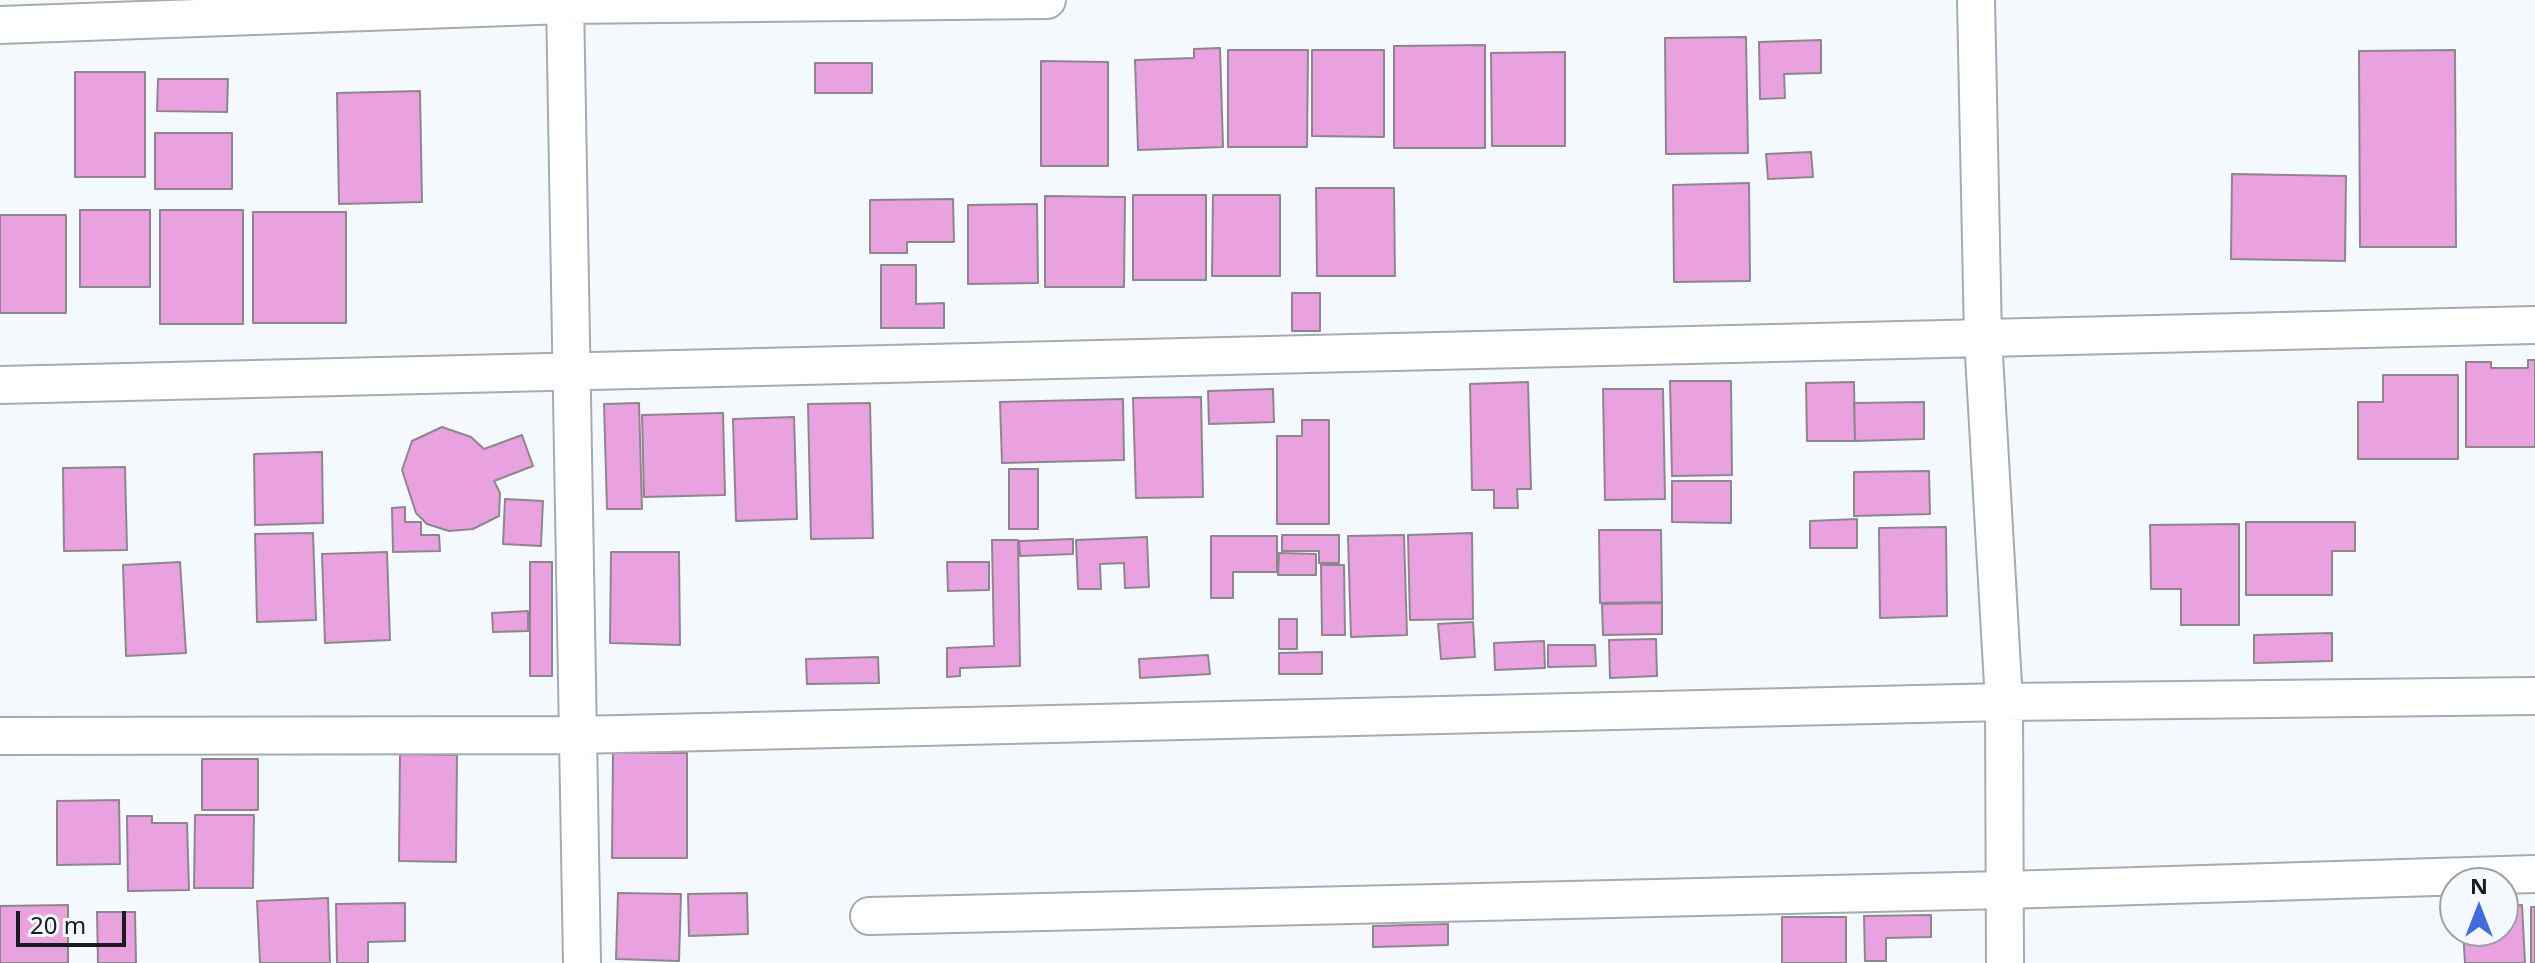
<!DOCTYPE html>
<html>
<head>
<meta charset="utf-8">
<style>
  body { margin:0 }
  #map { position:relative; width:2535px; height:963px; overflow:hidden; background:#f4f9fe; font-family:"Noto Sans",sans-serif }
  canvas { display:block }
  .north { position:absolute; left:2439px; top:867px; width:80px; height:80px; box-sizing:border-box; background:#f4f9fe; border:2px solid #9ca1a5; border-radius:50%; rotate:0deg; font-size:22px; font-weight:700; line-height:32px; text-align:center; color:#191c1f }
  .north::after { content:''; display:block; margin:auto; width:28px; height:36px; background:#426cdd; clip-path:polygon(50% 0,100% 100%,50% 72%,0 100%) }
  .scale { position:absolute; left:16px; top:911px; width:110px; height:36px; box-sizing:border-box; border:4px solid #191c1f; border-top:0; padding-left:10px; font-size:24px; line-height:28px; white-space:nowrap; color:#191c1f; -webkit-text-stroke:6px #f4f9fe; paint-order:stroke }
</style>
</head>
<body>
<div id="map">
<canvas width="2535" height="963"></canvas>
<div class="north">N</div>
<div class="scale">20 m</div>
</div>
<script>
const g = document.querySelector('canvas').getContext('2d');
g.lineJoin = 'round';
function paint(path, color) { g.fillStyle = color; g.fill(path, 'evenodd'); }
function trace(path, color, width, dash) { g.strokeStyle = color; g.lineWidth = width; g.lineCap = dash ? 'butt' : 'round'; g.setLineDash(dash || []); g.stroke(path); }
const building = new Path2D(`
  M 1746,37 L 1748,153 L 1666,154 L 1665,38 Z
  M 1821,40 L 1821,73 L 1784,74 L 1785,98 L 1760,99 L 1759,42 Z
  M 1485,45 L 1485,148 L 1394,148 L 1394,46 Z
  M 1220,48 L 1223,147 L 1138,150 L 1135,60 L 1194,58 L 1194,49 Z
  M 1228,50 L 1308,50 L 1307,147 L 1228,147 Z
  M 1312,50 L 1384,50 L 1384,137 L 1312,136 Z
  M 2455,50 L 2456,247 L 2360,247 L 2359,51 Z
  M 1565,52 L 1565,146 L 1492,146 L 1491,53 Z
  M 1041,61 L 1108,62 L 1108,166 L 1041,166 Z
  M 815,63 L 872,63 L 872,93 L 815,93 Z
  M 75,72 L 145,72 L 145,177 L 75,177 Z
  M 158,79 L 228,79 L 227,112 L 157,111 Z
  M 420,91 L 422,202 L 339,204 L 337,93 Z
  M 155,133 L 232,133 L 232,189 L 155,189 Z
  M 1811,152 L 1813,177 L 1768,179 L 1766,154 Z
  M 2232,174 L 2346,176 L 2345,261 L 2231,259 Z
  M 1749,183 L 1750,281 L 1674,282 L 1673,185 Z
  M 1316,188 L 1394,188 L 1395,276 L 1317,276 Z
  M 1133,195 L 1206,195 L 1206,280 L 1133,280 Z
  M 1213,195 L 1280,195 L 1280,276 L 1212,276 Z
  M 1045,196 L 1125,197 L 1124,287 L 1045,287 Z
  M 953,199 L 954,242 L 907,242 L 907,253 L 870,253 L 870,200 Z
  M 1037,204 L 1038,283 L 968,284 L 968,205 Z
  M 80,210 L 150,210 L 150,287 L 80,287 Z
  M 160,210 L 243,210 L 243,324 L 160,324 Z
  M 253,212 L 346,212 L 346,323 L 253,323 Z
  M 0,215 L 66,215 L 66,313 L 0,313 Z
  M 881,265 L 916,265 L 916,304 L 944,303 L 944,328 L 881,328 Z
  M 1292,293 L 1320,293 L 1320,331 L 1292,331 Z
  M 2528,360 L 2535,360 L 2535,447 L 2466,447 L 2466,362 L 2491,362 L 2491,368 L 2528,368 Z
  M 2383,375 L 2458,375 L 2458,459 L 2358,459 L 2358,402 L 2383,402 Z
  M 1670,381 L 1731,381 L 1732,475 L 1672,476 Z
  M 1528,382 L 1531,489 L 1517,489 L 1518,508 L 1494,508 L 1494,490 L 1472,490 L 1470,384 Z
  M 1854,382 L 1855,441 L 1807,441 L 1806,383 Z
  M 1273,389 L 1274,422 L 1209,424 L 1208,391 Z
  M 1603,389 L 1663,389 L 1665,499 L 1605,500 Z
  M 1201,397 L 1203,497 L 1136,498 L 1133,398 Z
  M 1123,399 L 1124,460 L 1002,463 L 1000,402 Z
  M 1924,402 L 1924,439 L 1855,441 L 1854,403 Z
  M 639,403 L 642,509 L 607,509 L 604,404 Z
  M 870,403 L 873,538 L 811,539 L 808,404 Z
  M 723,413 L 725,495 L 644,497 L 642,415 Z
  M 794,417 L 797,519 L 736,521 L 733,419 Z
  M 1302,420 L 1329,420 L 1329,524 L 1277,524 L 1277,436 L 1302,436 Z
  M 442,427 L 471,437 L 484,449 L 522,435 L 533,466 L 494,481 L 500,493 L 499,516 L 473,529 L 449,531 L 427,524 L 416,513 L 402,470 L 412,441 Z
  M 322,452 L 323,523 L 255,525 L 254,454 Z
  M 125,467 L 127,550 L 64,551 L 63,468 Z
  M 1009,469 L 1038,469 L 1038,529 L 1009,529 Z
  M 1929,471 L 1930,514 L 1854,516 L 1854,472 Z
  M 1672,481 L 1731,481 L 1731,523 L 1672,522 Z
  M 505,499 L 543,501 L 541,546 L 503,544 Z
  M 405,507 L 405,522 L 421,522 L 421,535 L 439,535 L 440,551 L 393,552 L 392,508 Z
  M 1857,519 L 1857,548 L 1810,548 L 1810,521 Z
  M 2246,522 L 2355,522 L 2355,551 L 2332,551 L 2332,595 L 2246,595 Z
  M 2239,524 L 2239,625 L 2181,625 L 2181,589 L 2151,589 L 2150,525 Z
  M 1946,527 L 1947,616 L 1880,618 L 1879,528 Z
  M 1599,530 L 1661,530 L 1662,602 L 1600,603 Z
  M 313,533 L 316,620 L 257,622 L 255,534 Z
  M 1472,533 L 1473,619 L 1410,620 L 1408,535 Z
  M 1282,535 L 1339,535 L 1339,563 L 1319,563 L 1319,551 L 1282,551 Z
  M 1404,535 L 1407,635 L 1351,637 L 1348,536 Z
  M 1211,536 L 1277,536 L 1277,572 L 1233,572 L 1233,598 L 1211,598 Z
  M 1147,537 L 1149,587 L 1125,588 L 1124,563 L 1100,564 L 1101,589 L 1078,589 L 1076,540 Z
  M 1073,539 L 1073,554 L 1020,556 L 1019,541 Z
  M 992,540 L 1018,540 L 1020,666 L 960,668 L 960,676 L 947,677 L 947,648 L 994,646 Z
  M 387,552 L 390,640 L 325,643 L 322,554 Z
  M 611,552 L 679,552 L 680,645 L 610,643 Z
  M 1279,553 L 1316,554 L 1316,575 L 1278,575 Z
  M 180,562 L 186,653 L 126,656 L 123,565 Z
  M 530,562 L 552,562 L 552,676 L 530,676 Z
  M 947,562 L 989,562 L 989,590 L 948,591 Z
  M 1321,565 L 1344,565 L 1345,635 L 1322,635 Z
  M 1662,603 L 1662,634 L 1603,635 L 1602,604 Z
  M 528,611 L 528,631 L 493,632 L 492,613 Z
  M 1279,619 L 1297,619 L 1297,649 L 1279,649 Z
  M 1473,622 L 1475,657 L 1441,659 L 1438,624 Z
  M 2332,633 L 2332,661 L 2254,663 L 2254,635 Z
  M 1656,639 L 1657,676 L 1610,678 L 1609,640 Z
  M 1544,641 L 1545,668 L 1495,670 L 1494,643 Z
  M 1548,645 L 1595,645 L 1596,666 L 1548,667 Z
  M 1322,652 L 1322,674 L 1279,674 L 1279,653 Z
  M 1208,655 L 1210,674 L 1140,678 L 1139,659 Z
  M 878,657 L 879,683 L 807,684 L 806,659 Z
  M 613,753 L 687,753 L 687,858 L 612,858 Z
  M 400,754 L 457,755 L 456,862 L 399,861 Z
  M 202,759 L 258,759 L 258,810 L 202,810 Z
  M 119,800 L 120,864 L 57,865 L 57,801 Z
  M 195,815 L 254,815 L 253,888 L 194,888 Z
  M 127,816 L 152,816 L 152,823 L 187,823 L 189,890 L 128,891 Z
  M 618,893 L 681,894 L 679,961 L 616,959 Z
  M 747,893 L 748,934 L 689,936 L 688,894 Z
  M 328,898 L 330,963 L 260,963 L 257,901 Z
  M 405,903 L 405,941 L 368,942 L 368,963 L 337,963 L 336,904 Z
  M 68,905 L 68,963 L 0,963 L 0,906 Z
  M 2522,905 L 2525,963 L 2465,963 L 2463,931 L 2503,931 L 2503,906 Z
  M 2531,907 L 2535,907 L 2535,963 L 2531,963 Z
  M 97,912 L 135,912 L 136,963 L 98,963 Z
  M 1931,915 L 1931,937 L 1886,938 L 1886,961 L 1865,961 L 1864,916 Z
  M 1782,917 L 1846,917 L 1846,963 L 1782,963 Z
  M 1448,924 L 1448,945 L 1373,947 L 1373,926 Z`);
const minor = new Path2D(`
  M 565,0 L 582,963
  M 1976,0 L 1983,338 L 2004,702 L 2005,963
  M 0,25 L 565,5 L 1047,0
  M 0,385 L 2535,325
  M 0,736 L 576,735 L 2004,702 L 2535,696
  M 869,916 L 2005,890 L 2535,874`);
paint(building, '#e9a2df');
trace(building, '#8e868d', 2);
trace(minor, '#a4abb2', 40);
trace(minor, '#fff', 36);
</script>
</body>
</html>
